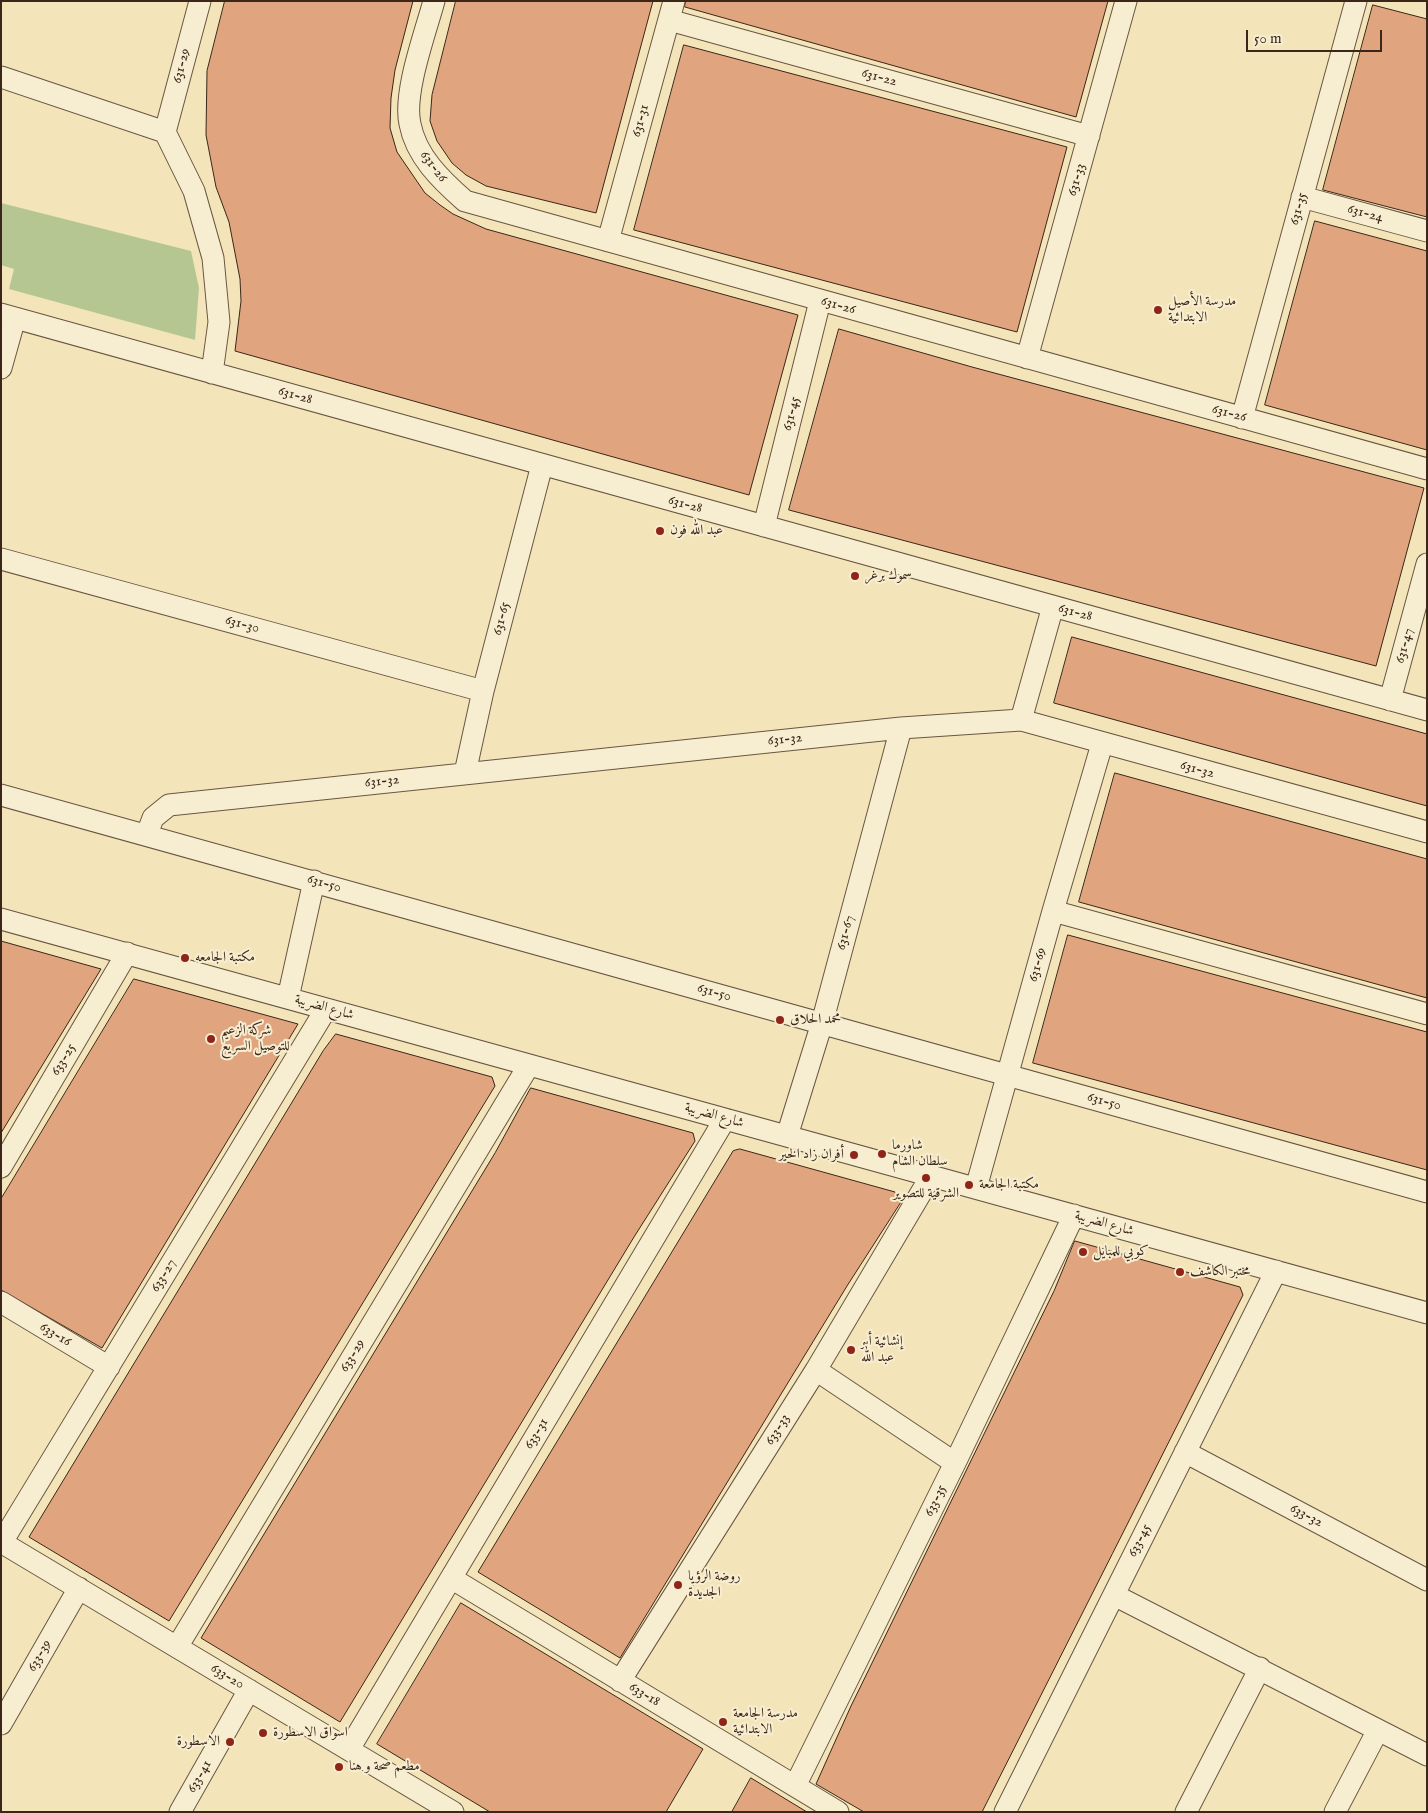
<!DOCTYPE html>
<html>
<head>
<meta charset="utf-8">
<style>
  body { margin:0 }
  #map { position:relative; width:1428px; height:1813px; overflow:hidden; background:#f3e5b9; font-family:"IM FELL English",serif }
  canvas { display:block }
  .frame { position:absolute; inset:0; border:2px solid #3b2619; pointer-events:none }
  .scale { position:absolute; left:1246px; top:30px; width:136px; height:22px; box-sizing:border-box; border:2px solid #3b2619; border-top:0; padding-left:6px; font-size:15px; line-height:18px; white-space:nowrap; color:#3b2619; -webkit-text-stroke:4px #f7eed2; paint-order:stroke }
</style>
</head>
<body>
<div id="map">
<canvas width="1428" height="1813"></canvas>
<div class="frame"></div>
<div class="scale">50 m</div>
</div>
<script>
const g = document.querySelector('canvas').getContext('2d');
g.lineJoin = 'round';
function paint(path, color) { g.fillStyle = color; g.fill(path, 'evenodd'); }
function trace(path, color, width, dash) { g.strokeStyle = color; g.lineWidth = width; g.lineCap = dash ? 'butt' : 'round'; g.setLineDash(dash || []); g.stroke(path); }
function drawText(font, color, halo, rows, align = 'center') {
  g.font = font + ' "IM FELL English",Amiri,serif'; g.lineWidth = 4; g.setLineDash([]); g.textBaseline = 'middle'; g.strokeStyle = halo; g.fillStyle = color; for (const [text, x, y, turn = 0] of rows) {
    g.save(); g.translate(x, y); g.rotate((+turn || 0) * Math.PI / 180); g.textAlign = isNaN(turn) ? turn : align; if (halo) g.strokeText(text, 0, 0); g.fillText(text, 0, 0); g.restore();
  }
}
const green = new Path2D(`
  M 1,203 L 191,251 L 199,288 L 195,340 L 9,289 L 14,269 L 1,265 Z`);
const building = new Path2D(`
  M 225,1 L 413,1 L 395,70 L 391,98 L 390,128 L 397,152 L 425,193 L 440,205 L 453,214 L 486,229 L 798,315 L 749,495 L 235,351 L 241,301 L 240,279 L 229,222 L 216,187 L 206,135 L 207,71 Z
  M 456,1 L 653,1 L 596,213 L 486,186 L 466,175 L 452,163 L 437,141 L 430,121 L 432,95 Z
  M 686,1 L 1108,1 L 1076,117 L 685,7 Z
  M 1373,5 L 1427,19 L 1427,217 L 1323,190 Z
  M 684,45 L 1067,147 L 1017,332 L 634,230 Z
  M 1315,221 L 1427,251 L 1427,450 L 1265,405 Z
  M 839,329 L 972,367 L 1424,488 L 1376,666 L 789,510 Z
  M 1072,637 L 1427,734 L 1427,806 L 1054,703 Z
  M 1115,773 L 1427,859 L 1427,998 L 1079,902 Z
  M 1068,935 L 1427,1032 L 1427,1170 L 1033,1063 Z
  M 1,941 L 101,969 L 1,1133 Z
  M 134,979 L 298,1024 L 102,1348 L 1,1290 L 1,1199 Z
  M 336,1034 L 492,1077 L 495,1086 L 169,1621 L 29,1537 L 323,1051 Z
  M 531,1088 L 693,1133 L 695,1141 L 634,1237 L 340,1722 L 201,1638 L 495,1153 Z
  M 740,1149 L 895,1192 L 901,1202 L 847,1286 L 620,1658 L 478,1572 L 733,1151 Z
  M 1075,1241 L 1240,1287 L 1243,1295 L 982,1812 L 864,1812 L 816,1784 L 851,1706 L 1054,1291 Z
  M 461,1603 L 703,1749 L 666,1812 L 490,1812 L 377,1744 Z
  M 751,1778 L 807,1812 L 732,1812 Z`);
const minor = new Path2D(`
  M 434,1 C 425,34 403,93 410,124 C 416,156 441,180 465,201 L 1427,469
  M 669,20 L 1089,136
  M 1,77 L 165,132 L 194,191 L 213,258 L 219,322 L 212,373
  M 165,132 L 200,1
  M 1302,197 L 1427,231
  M 608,241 L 674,1
  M 1,314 L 1427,710
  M 1027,358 L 1126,1
  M 1,368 L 15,318
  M 1242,418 L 1356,1
  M 764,526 L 820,301
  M 1,559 L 483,691
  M 1390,700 L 1427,564
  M 1021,720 L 1053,606
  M 465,773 L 483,691 L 542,465
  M 1,795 L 1427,1192
  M 147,834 L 153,818 L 169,805 L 901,728 L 1021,720 L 1427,832
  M 1053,911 L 1427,1014
  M 1,919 L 1427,1313
  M 288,998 L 314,881
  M 787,1136 L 822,1023 L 901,728
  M 1,1167 L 127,953
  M 976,1188 L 1053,911 L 1102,744
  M 1,1302 L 109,1367
  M 816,1370 L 955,1463
  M 1185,1452 L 1427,1580
  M 1,1542 L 453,1812
  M 2,1542 L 326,1009
  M 451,1578 L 838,1812
  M 1114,1595 L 1427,1755
  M 177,1647 L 529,1065
  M 620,1681 L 816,1370 L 931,1176
  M 1,1724 L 79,1588
  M 349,1749 L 725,1119
  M 795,1786 L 955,1463 L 1074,1215
  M 180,1812 L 249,1690
  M 1005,1812 L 1276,1271
  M 1186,1812 L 1260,1668
  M 1335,1812 L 1378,1730`);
const markers = [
  [1158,310,5,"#8f2418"],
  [660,531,5,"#8f2418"],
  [855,576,5,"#8f2418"],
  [185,958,5,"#8f2418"],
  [780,1020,5,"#8f2418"],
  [211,1039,5,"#8f2418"],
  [882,1154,5,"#8f2418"],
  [854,1155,5,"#8f2418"],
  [926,1178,5,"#8f2418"],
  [969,1185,5,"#8f2418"],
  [1083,1252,5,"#8f2418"],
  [1180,1272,5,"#8f2418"],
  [851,1350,5,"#8f2418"],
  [678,1585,5,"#8f2418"],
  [723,1722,5,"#8f2418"],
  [263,1733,5,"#8f2418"],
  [230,1742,5,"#8f2418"],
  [339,1767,5,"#8f2418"]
];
const streetNames = [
  ["631-29",182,66,-75],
  ["631-22",879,78,15],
  ["631-31",641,121,-75],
  ["631-26",433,167,53],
  ["631-33",1077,180,-74],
  ["631-35",1299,209,-75],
  ["631-24",1365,214,15],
  ["631-26",838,306,16],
  ["631-28",295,396,16],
  ["631-45",792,414,-76],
  ["631-26",1229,414,15],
  ["631-28",685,505,15],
  ["631-28",1075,613,15],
  ["631-65",502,619,-75],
  ["631-30",242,625,15],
  ["631-47",1405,646,-75],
  ["631-32",785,740,-6],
  ["631-32",1197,770,15],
  ["631-32",382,782,-6],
  ["631-50",324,884,16],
  ["631-67",846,933,-75],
  ["631-69",1038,965,-75],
  ["631-50",714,993,16],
  ["شارع الضريبة",324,1008,16],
  ["633-25",64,1060,-59],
  ["631-50",1104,1102,16],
  ["شارع الضريبة",714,1116,16],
  ["شارع الضريبة",1104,1224,16],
  ["633-27",164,1276,-59],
  ["633-16",55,1335,31],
  ["633-29",353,1356,-59],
  ["633-33",778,1430,-58],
  ["633-31",537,1434,-59],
  ["633-35",936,1501,-64],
  ["633-32",1306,1516,28],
  ["633-45",1140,1541,-63],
  ["633-39",40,1656,-60],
  ["633-20",227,1677,31],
  ["633-18",644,1695,31],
  ["633-41",200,1777,-60]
];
const poiNames = [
  ["مدرسة الأصيل",1168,302],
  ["الابتدائية",1168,318],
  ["عبد الله فون",670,531],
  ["سموك برغر",865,576],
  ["مكتبة الجامعه",195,958],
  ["محمد الحلاق",790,1020],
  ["شركة الزعيم",221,1031],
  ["للتوصيل السريع",221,1047],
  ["شاورما",892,1146],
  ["سلطان الشام",892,1162],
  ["أفران زاد الخير",844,1155,"right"],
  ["مكتبة الجامعة",979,1185],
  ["الشرقية للتصوير",926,1194,"center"],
  ["كوبي للمبايل",1093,1252],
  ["مختبر الكاشف",1190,1272],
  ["إنشائية أبو",861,1342],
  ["عبد الله",861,1358],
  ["روضة الرؤيا",688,1577],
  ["الجديدة",688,1593],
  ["مدرسة الجامعة",733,1714],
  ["الابتدائية",733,1730],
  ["اسواق الاسطورة",273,1733],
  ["الاسطورة",220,1742,"right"],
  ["مطعم صحة و هنا",349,1767]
];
paint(green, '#b6c692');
paint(building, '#e0a47f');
trace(building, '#3b2619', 1);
trace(minor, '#695641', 23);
trace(minor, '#f7eed2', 21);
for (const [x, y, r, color] of markers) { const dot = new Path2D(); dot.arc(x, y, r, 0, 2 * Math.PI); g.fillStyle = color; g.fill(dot); trace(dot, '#f7eed2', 2); }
drawText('14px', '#3b2619', '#f7eed2', streetNames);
drawText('14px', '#3b2619', '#f7eed2', poiNames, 'left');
</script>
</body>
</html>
